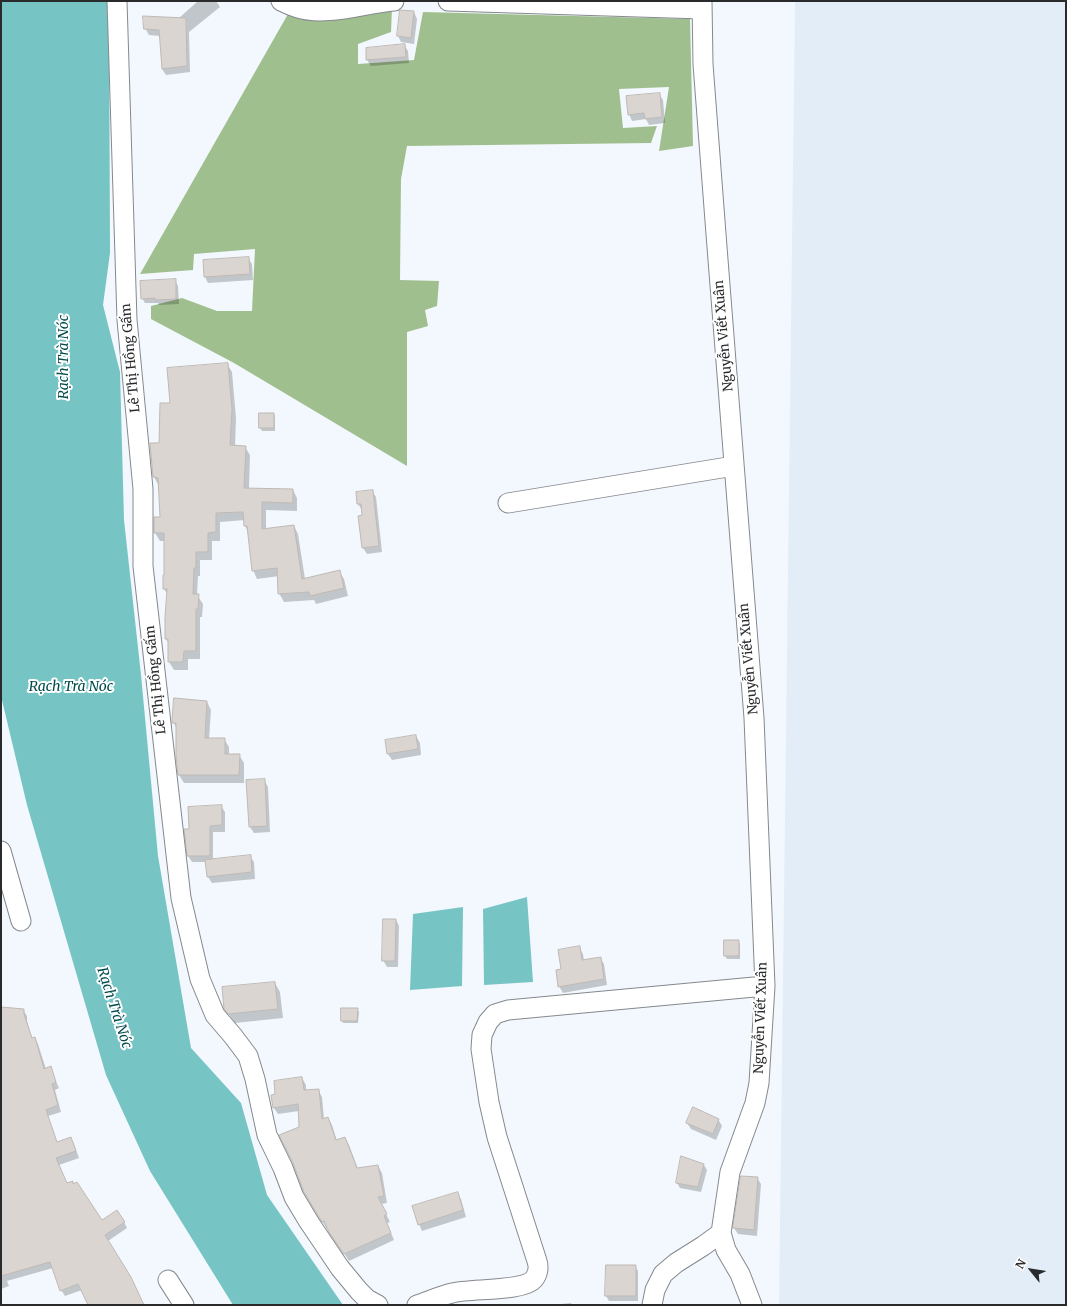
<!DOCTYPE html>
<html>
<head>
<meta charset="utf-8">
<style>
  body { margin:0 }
  #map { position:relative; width:1067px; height:1306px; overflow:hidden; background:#f2f8fd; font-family:Merriweather,serif }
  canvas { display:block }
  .frame { position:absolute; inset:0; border:2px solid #282a2c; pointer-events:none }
  .north { position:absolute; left:1011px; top:1250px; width:40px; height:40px; -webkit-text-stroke:3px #fff; paint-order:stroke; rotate:300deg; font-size:11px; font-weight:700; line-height:16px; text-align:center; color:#282a2c }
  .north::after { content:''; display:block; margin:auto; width:14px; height:18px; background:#282a2c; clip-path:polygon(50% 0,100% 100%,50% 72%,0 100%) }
</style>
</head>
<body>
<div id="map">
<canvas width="1067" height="1306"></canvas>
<div class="frame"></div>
<div class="north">N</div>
</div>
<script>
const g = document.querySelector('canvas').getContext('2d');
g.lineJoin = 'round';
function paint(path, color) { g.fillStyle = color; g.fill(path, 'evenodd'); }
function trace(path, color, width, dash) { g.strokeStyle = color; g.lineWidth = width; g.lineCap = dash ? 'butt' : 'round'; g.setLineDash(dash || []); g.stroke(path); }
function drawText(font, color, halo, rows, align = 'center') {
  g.font = font + ' Merriweather,serif'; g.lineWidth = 4; g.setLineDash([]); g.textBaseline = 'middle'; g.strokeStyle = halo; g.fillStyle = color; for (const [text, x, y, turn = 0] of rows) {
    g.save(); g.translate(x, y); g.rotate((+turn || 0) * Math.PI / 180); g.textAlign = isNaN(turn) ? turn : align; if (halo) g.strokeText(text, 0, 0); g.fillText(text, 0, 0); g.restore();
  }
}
const built = new Path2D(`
  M 795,1 L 1066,1 L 1066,1305 L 779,1305 Z`);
const forest = new Path2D(`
  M 392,8 L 391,32 L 358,44 L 358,64 L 414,60 L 423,12 L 690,19 L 693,146 L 659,151 L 669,87 L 619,89 L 623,128 L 657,126 L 651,143 L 407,146 L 401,179 L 400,280 L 439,281 L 437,306 L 425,310 L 428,326 L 407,332 L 407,466 L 234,363 L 151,319 L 151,306 L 182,298 L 217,311 L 252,311 L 255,249 L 194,254 L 193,270 L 140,274 L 288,14 Z`);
const water = new Path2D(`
  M 1,1 L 109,1 L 110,253 L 103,305 L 120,372 L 124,520 L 141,675 L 158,856 L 191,1048 L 241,1103 L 267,1195 L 343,1305 L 233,1305 L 150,1171 L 106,1075 L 27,805 L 1,696 Z
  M 527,897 L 533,982 L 484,985 L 483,909 Z
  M 463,907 L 462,986 L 410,990 L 413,914 Z`);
const shadow = new Path2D(`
  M 198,1 L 216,1 L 220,7 L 189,32 L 190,72 L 166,75 L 162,69 L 160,36 L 149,35 L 145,28 L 179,18 Z
  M 414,12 L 417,19 L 414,44 L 401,42 L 398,36 Z
  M 404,45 L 408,51 L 409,63 L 371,66 L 367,60 L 367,49 Z
  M 659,94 L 663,100 L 665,123 L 649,125 L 646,119 L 632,121 L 629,114 Z
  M 248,258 L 252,264 L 253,280 L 208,283 L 205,277 Z
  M 175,280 L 178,286 L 179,304 L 159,305 L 158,303 L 145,303 L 142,298 Z
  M 227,364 L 232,372 L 236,418 L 235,447 L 245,447 L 250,455 L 249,489 L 293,490 L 297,498 L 297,511 L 266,510 L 266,530 L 294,526 L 298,534 L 305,579 L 339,571 L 344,579 L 348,596 L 316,604 L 314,600 L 284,602 L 279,593 L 279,576 L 257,579 L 253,570 L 249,533 L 245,526 L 245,520 L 220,522 L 220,541 L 212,541 L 212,560 L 200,560 L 200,576 L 198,576 L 197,595 L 203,604 L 202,617 L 200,617 L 200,659 L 188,659 L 188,670 L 174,670 L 169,662 L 169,644 L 166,639 L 168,595 L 164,589 L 165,541 L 160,541 L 155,533 L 161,518 L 159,486 L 154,477 L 160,444 L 171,404 Z
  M 274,414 L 275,416 L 275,431 L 262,431 L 260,428 Z
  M 372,491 L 376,497 L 382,552 L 367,554 L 363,548 L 359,516 L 363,516 L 362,510 L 358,504 Z
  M 207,702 L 211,710 L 209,739 L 224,739 L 229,747 L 229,755 L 239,755 L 244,763 L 244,783 L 184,783 L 179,775 L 177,756 L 177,729 L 173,722 Z
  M 416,736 L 420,743 L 421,755 L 392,760 L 388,754 Z
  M 264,780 L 268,787 L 270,832 L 254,833 L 250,827 Z
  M 221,806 L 225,812 L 225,832 L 213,832 L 213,860 L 250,856 L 254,862 L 255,879 L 212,883 L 208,877 L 206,862 L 192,862 L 188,856 L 190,830 Z
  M 396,920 L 399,926 L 398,967 L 387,967 L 383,960 Z
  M 738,941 L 740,944 L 740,959 L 727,959 L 725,956 Z
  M 579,947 L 583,954 L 584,961 L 600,958 L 604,964 L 607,985 L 563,993 L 559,986 L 562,970 Z
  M 275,983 L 280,992 L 283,1018 L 235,1023 L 225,1009 Z
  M 1,1008 L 23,1010 L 27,1016 L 27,1021 L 30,1032 L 1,1030 Z
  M 357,1009 L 359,1012 L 358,1023 L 343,1023 L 342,1020 Z
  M 35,1038 L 38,1044 L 46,1069 L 50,1068 L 59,1088 L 55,1090 L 61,1112 L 48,1116 L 57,1143 L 71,1138 L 74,1144 L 79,1158 L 59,1165 L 67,1184 L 72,1182 L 101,1222 L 124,1222 L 127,1228 L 108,1241 L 144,1305 L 90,1305 L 82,1290 L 65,1296 L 61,1290 L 53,1268 L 7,1281 L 9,1286 L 1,1289 L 1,1048 Z
  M 302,1078 L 306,1085 L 306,1091 L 318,1090 L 322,1097 L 324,1119 L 328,1118 L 332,1125 L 337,1141 L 345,1138 L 349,1145 L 358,1169 L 378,1166 L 382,1173 L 387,1203 L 381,1204 L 390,1222 L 387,1223 L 394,1240 L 349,1261 L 328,1228 L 327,1229 L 305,1192 L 299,1111 L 278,1114 L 274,1108 L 276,1095 Z
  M 718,1119 L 722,1126 L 716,1140 L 691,1129 L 687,1123 Z
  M 704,1165 L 707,1170 L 701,1192 L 680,1188 L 677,1183 Z
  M 757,1178 L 761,1184 L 757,1236 L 738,1234 L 734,1228 Z
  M 457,1193 L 461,1199 L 466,1217 L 422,1231 L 419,1224 Z
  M 607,1266 L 635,1266 L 638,1271 L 638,1301 L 609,1301 L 606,1296 Z
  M 571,1303 L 572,1305 L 552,1305 Z
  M 732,1304 L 733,1305 L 700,1305 Z`);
const building = new Path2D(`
  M 400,10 L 414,11 L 411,38 L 397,36 Z
  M 143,16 L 186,18 L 187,66 L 162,69 L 159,30 L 144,29 Z
  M 405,44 L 406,57 L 366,60 L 366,48 Z
  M 660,93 L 662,117 L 645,119 L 644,113 L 628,115 L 626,96 Z
  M 249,257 L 250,274 L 204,277 L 203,260 Z
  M 176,279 L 176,299 L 155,300 L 155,298 L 141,299 L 140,281 Z
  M 228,363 L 232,409 L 230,445 L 246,446 L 244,488 L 293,489 L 293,503 L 262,502 L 262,529 L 294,525 L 302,579 L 340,570 L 344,588 L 310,596 L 309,592 L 278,594 L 277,568 L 252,571 L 247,526 L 244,526 L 243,512 L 216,513 L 216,532 L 208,533 L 208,552 L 196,552 L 196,568 L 194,568 L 193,594 L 199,594 L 198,609 L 196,609 L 196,651 L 184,651 L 183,662 L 168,662 L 168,639 L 165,639 L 165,617 L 167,589 L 163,589 L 163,575 L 164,575 L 164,533 L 154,533 L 154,517 L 160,517 L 158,478 L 153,477 L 150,443 L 159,443 L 160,403 L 170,403 L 167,368 Z
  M 259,413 L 274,413 L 274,428 L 259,428 Z
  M 373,490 L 379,546 L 362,548 L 358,516 L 362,515 L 361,504 L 357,504 L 356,492 Z
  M 174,698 L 207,701 L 205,738 L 225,738 L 225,754 L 240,754 L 239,775 L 178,775 L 176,756 L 176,723 L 172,723 L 172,721 Z
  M 416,735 L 418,749 L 387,754 L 385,740 Z
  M 265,779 L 267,826 L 249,827 L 246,780 Z
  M 222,805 L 222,825 L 210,826 L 210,856 L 187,856 L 184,829 L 189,829 L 188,807 Z
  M 251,855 L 252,872 L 207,877 L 205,860 Z
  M 383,919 L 396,919 L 395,961 L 382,961 Z
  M 724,940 L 739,940 L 739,956 L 724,956 Z
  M 580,946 L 582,960 L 601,957 L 604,979 L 558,987 L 556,970 L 561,969 L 558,950 Z
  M 275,982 L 278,1009 L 228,1014 L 224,1009 L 222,987 Z
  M 1,1007 L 24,1009 L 24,1014 L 32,1038 L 35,1037 L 44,1069 L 51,1066 L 56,1082 L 52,1084 L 58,1105 L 46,1110 L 57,1142 L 71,1137 L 76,1151 L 56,1158 L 67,1183 L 73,1181 L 73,1184 L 77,1182 L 102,1220 L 117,1210 L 125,1222 L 105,1235 L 131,1277 L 144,1305 L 88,1305 L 78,1284 L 60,1291 L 50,1262 L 1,1276 Z
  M 341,1008 L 358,1008 L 357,1021 L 341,1021 Z
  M 302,1077 L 304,1090 L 319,1089 L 322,1119 L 328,1117 L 336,1140 L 345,1137 L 357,1168 L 378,1165 L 384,1196 L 378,1197 L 387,1214 L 384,1216 L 391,1233 L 344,1254 L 329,1232 L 324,1221 L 322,1222 L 304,1192 L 293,1163 L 279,1135 L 299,1127 L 298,1104 L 273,1108 L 271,1095 L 275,1094 L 274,1081 Z
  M 693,1107 L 719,1119 L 713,1134 L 686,1123 Z
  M 681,1156 L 704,1164 L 698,1187 L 676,1183 Z
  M 741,1176 L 758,1177 L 754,1230 L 733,1228 Z
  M 458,1192 L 463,1210 L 418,1225 L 412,1206 Z
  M 606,1265 L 636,1265 L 636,1296 L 605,1296 Z`);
const minor = new Path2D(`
  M 117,1 L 127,320 L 143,489 L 143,566 L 181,898 L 200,979 L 215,1015 L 233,1036 L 248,1056 L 255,1079 L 267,1135 L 283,1168 L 294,1197 L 309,1222 L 340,1268 L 359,1291 L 367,1299 L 378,1305
  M 281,1 C 287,4 292,6 298,8 C 327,17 365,3 394,1
  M 448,1 L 702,9
  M 702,1 L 703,64 L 717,247 L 754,718 L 765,986 L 759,1083 L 755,1103 L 730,1172 L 721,1233 L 726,1250 L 740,1274 L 752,1305
  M 508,503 L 734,466
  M 1,851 L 21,921
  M 168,1280 L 184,1305
  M 417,1305 C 429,1301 440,1296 452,1293 C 470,1288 523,1292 534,1279 C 538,1274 539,1267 537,1261 L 497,1137 L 489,1102 L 481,1049 L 482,1035 L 488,1022 L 495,1014 L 508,1010 L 765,986
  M 652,1305 L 655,1290 L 663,1274 L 676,1263 L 703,1246 L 721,1233`);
const streetNames = [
  ["Nguyễn Viết Xuân",724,336,-95],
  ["Lê Thị Hồng Gấm",131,358,-95],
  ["Nguyễn Viết Xuân",749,659,-95],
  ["Lê Thị Hồng Gấm",156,680,-96],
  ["Nguyễn Viết Xuân",761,1018,-88]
];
const waterNames = [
  ["Rạch Trà Nóc",64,357,-90],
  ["Rạch Trà Nóc",71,687],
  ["Rạch Trà Nóc",114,1008,72]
];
paint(built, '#e2edf8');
paint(forest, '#a0bf8e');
paint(water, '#77c4c5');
paint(shadow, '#0003');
paint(building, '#dbd5d1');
trace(building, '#bfb9b5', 1);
trace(minor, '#85898e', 21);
trace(minor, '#fff', 19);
drawText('13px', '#282a2c', '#fff', streetNames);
drawText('italic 14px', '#004a4b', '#fff', waterNames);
</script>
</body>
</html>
